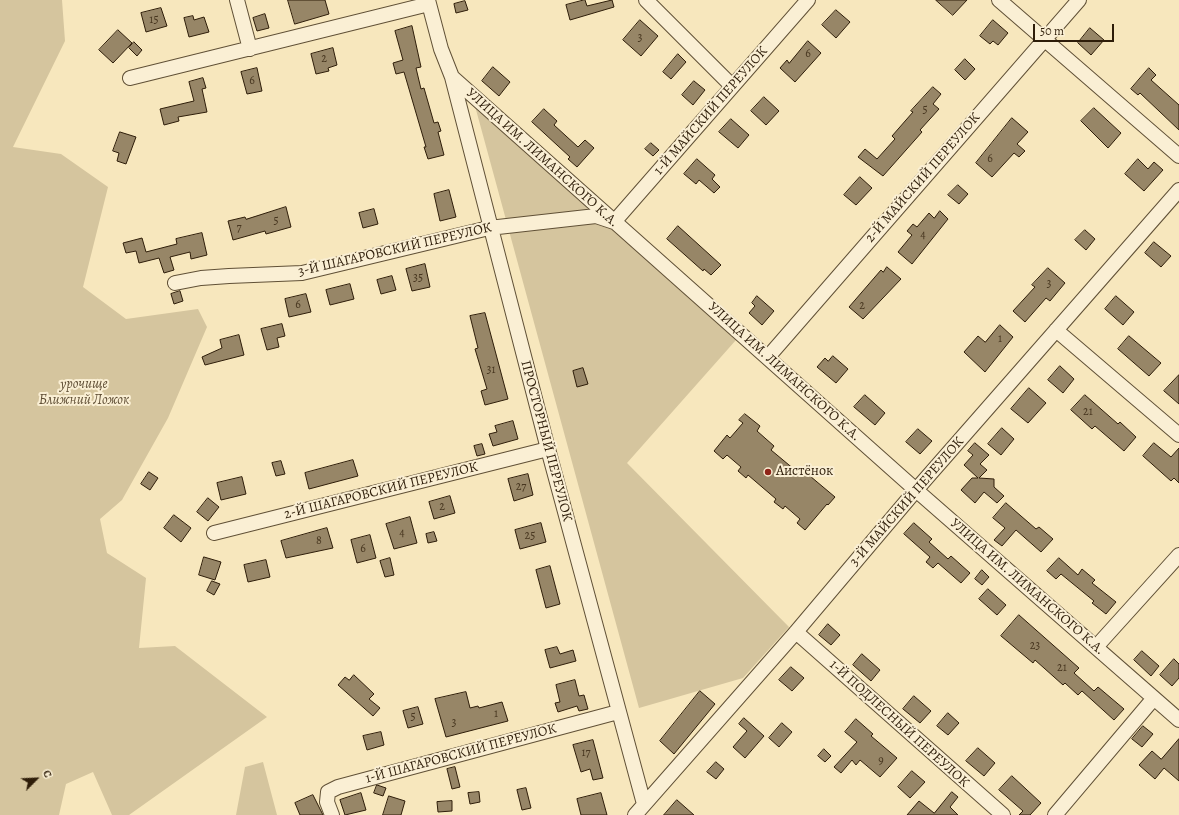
<!DOCTYPE html>
<html>
<head>
<meta charset="utf-8">
<style>
  body { margin:0 }
  #map { position:relative; width:1179px; height:815px; overflow:hidden; background:#f7e7bd; font-family:Alegreya,serif }
  canvas { display:block }
  .north { position:absolute; left:16px; top:759px; width:40px; height:40px; -webkit-text-stroke:3px #faefd4; paint-order:stroke; rotate:66deg; font-size:11px; font-weight:700; line-height:16px; text-align:center; color:#2e1d09 }
  .north::after { content:''; display:block; margin:auto; width:14px; height:18px; background:#2e1d09; clip-path:polygon(50% 0,100% 100%,50% 72%,0 100%) }
  .scale { position:absolute; left:1033px; top:24px; width:81px; height:18px; box-sizing:border-box; border:2px solid #2e1d09; border-top:0; padding-left:5px; font-size:12px; line-height:14px; white-space:nowrap; color:#2e1d09; -webkit-text-stroke:3px #faefd4; paint-order:stroke }
</style>
</head>
<body>
<div id="map">
<canvas width="1179" height="815"></canvas>
<div class="north">С</div>
<div class="scale">50 m</div>
</div>
<script>
const g = document.querySelector('canvas').getContext('2d');
g.lineJoin = 'round';
function paint(path, color) { g.fillStyle = color; g.fill(path, 'evenodd'); }
function trace(path, color, width, dash) { g.strokeStyle = color; g.lineWidth = width; g.lineCap = dash ? 'butt' : 'round'; g.setLineDash(dash || []); g.stroke(path); }
function drawText(font, color, halo, rows, align = 'center') {
  g.font = font + ' Alegreya,serif'; g.lineWidth = 4; g.setLineDash([]); g.textBaseline = 'middle'; g.strokeStyle = halo; g.fillStyle = color; for (const [text, x, y, turn = 0] of rows) {
    g.save(); g.translate(x, y); g.rotate((+turn || 0) * Math.PI / 180); g.textAlign = isNaN(turn) ? turn : align; if (halo) g.strokeText(text, 0, 0); g.fillText(text, 0, 0); g.restore();
  }
}
const green = new Path2D(`
  M 0,0 L 62,0 L 65,41 L 13,147 L 61,154 L 108,187 L 83,287 L 126,319 L 198,309 L 207,327 L 168,418 L 122,500 L 100,519 L 107,553 L 146,578 L 139,648 L 175,646 L 267,717 L 129,815 L 112,815 L 93,772 L 66,784 L 59,815 L 0,815 Z
  M 475,106 L 736,340 L 627,463 L 789,627 L 743,678 L 639,708 Z
  M 263,762 L 277,815 L 236,815 L 245,767 Z`);
const building = new Path2D(`
  M 288,0 L 325,0 L 329,14 L 295,24 Z
  M 585,0 L 587,6 L 612,0 L 614,7 L 570,20 L 566,5 Z
  M 936,0 L 967,0 L 953,15 Z
  M 465,1 L 468,10 L 456,13 L 454,4 Z
  M 161,8 L 167,26 L 146,32 L 141,13 Z
  M 836,10 L 850,22 L 836,38 L 822,25 Z
  M 265,14 L 269,28 L 257,31 L 253,18 Z
  M 193,16 L 194,20 L 204,17 L 209,32 L 189,37 L 184,18 Z
  M 640,20 L 658,36 L 641,56 L 623,40 Z
  M 993,20 L 1008,33 L 998,45 L 993,41 L 990,44 L 980,36 Z
  M 412,26 L 421,67 L 416,68 L 421,89 L 424,88 L 434,123 L 438,122 L 441,131 L 438,132 L 444,155 L 428,159 L 424,147 L 426,147 L 404,72 L 396,74 L 393,63 L 403,60 L 395,31 Z
  M 1090,28 L 1104,40 L 1091,55 L 1078,43 Z
  M 118,30 L 132,43 L 113,63 L 99,50 Z
  M 808,41 L 821,53 L 795,82 L 780,68 L 787,60 L 789,63 Z
  M 134,42 L 142,50 L 137,56 L 129,48 Z
  M 333,48 L 337,65 L 328,68 L 329,71 L 316,74 L 311,54 Z
  M 678,54 L 686,62 L 671,79 L 663,72 Z
  M 965,59 L 975,69 L 965,80 L 955,70 Z
  M 493,67 L 510,82 L 499,96 L 482,81 Z
  M 257,68 L 262,91 L 247,94 L 241,72 Z
  M 1149,68 L 1156,75 L 1151,80 L 1179,105 L 1179,130 L 1140,93 L 1138,95 L 1131,89 Z
  M 203,78 L 206,88 L 202,89 L 207,112 L 178,117 L 179,121 L 164,125 L 160,109 L 194,101 L 189,82 Z
  M 694,81 L 705,90 L 693,105 L 682,95 Z
  M 933,87 L 941,94 L 933,104 L 939,109 L 920,130 L 922,132 L 883,176 L 858,157 L 865,149 L 877,159 L 895,139 L 892,136 L 913,112 L 911,111 Z
  M 764,97 L 779,111 L 766,125 L 751,111 Z
  M 1094,108 L 1121,133 L 1108,148 L 1081,121 Z
  M 544,109 L 557,121 L 554,125 L 578,147 L 585,140 L 594,148 L 577,167 L 568,159 L 570,157 L 532,122 Z
  M 1012,118 L 1028,132 L 1017,144 L 1025,151 L 1019,157 L 1014,153 L 992,177 L 976,163 Z
  M 731,119 L 749,135 L 738,148 L 719,132 Z
  M 120,132 L 136,137 L 126,164 L 117,161 L 119,153 L 113,151 Z
  M 651,143 L 659,150 L 653,156 L 645,149 Z
  M 697,159 L 715,175 L 712,179 L 720,187 L 714,193 L 699,180 L 696,184 L 684,174 Z
  M 1138,159 L 1148,169 L 1154,162 L 1163,170 L 1144,191 L 1125,174 Z
  M 860,177 L 872,188 L 856,205 L 844,195 Z
  M 958,185 L 968,194 L 959,204 L 948,195 Z
  M 449,190 L 456,217 L 440,221 L 434,194 Z
  M 286,207 L 291,227 L 266,234 L 265,231 L 233,240 L 228,221 L 245,217 L 246,219 Z
  M 374,209 L 378,224 L 363,228 L 359,213 Z
  M 940,211 L 948,219 L 912,264 L 898,252 L 912,235 L 907,231 L 913,224 L 917,227 L 929,213 L 934,218 Z
  M 678,226 L 721,265 L 711,275 L 704,269 L 703,271 L 667,239 Z
  M 1085,230 L 1095,239 L 1086,250 L 1075,240 Z
  M 202,233 L 207,255 L 191,259 L 190,252 L 170,257 L 174,270 L 164,273 L 159,258 L 139,263 L 136,251 L 126,253 L 123,243 L 142,238 L 146,252 L 177,244 L 176,239 Z
  M 1154,242 L 1171,256 L 1161,267 L 1145,253 Z
  M 425,264 L 430,287 L 412,291 L 406,269 Z
  M 887,267 L 901,279 L 863,319 L 849,307 L 881,270 L 883,272 Z
  M 1048,268 L 1065,283 L 1050,301 L 1046,298 L 1025,322 L 1013,311 L 1035,287 L 1032,285 Z
  M 392,276 L 396,290 L 381,294 L 377,280 Z
  M 350,284 L 354,299 L 330,305 L 326,290 Z
  M 180,291 L 183,301 L 174,304 L 171,294 Z
  M 306,294 L 311,312 L 289,317 L 285,299 Z
  M 757,296 L 774,311 L 762,325 L 749,313 L 755,306 L 752,303 Z
  M 1116,296 L 1134,312 L 1123,325 L 1105,309 Z
  M 485,313 L 508,399 L 485,405 L 481,391 L 487,389 L 475,349 L 478,348 L 470,316 Z
  M 282,324 L 285,336 L 277,338 L 279,347 L 267,350 L 261,329 Z
  M 1000,325 L 1013,337 L 985,372 L 964,352 L 978,336 L 985,342 Z
  M 239,335 L 244,355 L 205,365 L 202,357 L 222,348 L 220,340 Z
  M 1129,336 L 1161,363 L 1149,376 L 1118,349 Z
  M 833,356 L 848,369 L 836,383 L 817,367 L 825,358 L 828,361 Z
  M 1060,366 L 1074,379 L 1063,393 L 1048,380 Z
  M 583,368 L 588,384 L 577,387 L 573,371 Z
  M 1179,375 L 1179,404 L 1164,391 Z
  M 1029,388 L 1046,403 L 1028,423 L 1011,409 Z
  M 865,395 L 885,413 L 875,425 L 854,407 Z
  M 1085,395 L 1118,424 L 1120,422 L 1136,437 L 1124,451 L 1095,426 L 1092,429 L 1071,410 Z
  M 745,414 L 760,426 L 757,431 L 774,446 L 771,450 L 801,475 L 804,471 L 835,497 L 828,505 L 827,504 L 805,530 L 797,523 L 800,519 L 785,506 L 783,509 L 774,502 L 776,499 L 748,475 L 746,478 L 738,471 L 741,467 L 727,455 L 723,459 L 714,451 L 727,435 L 730,438 L 743,423 L 739,420 Z
  M 513,421 L 518,439 L 493,446 L 489,434 L 497,432 L 495,426 Z
  M 1002,428 L 1014,439 L 1001,455 L 988,444 Z
  M 918,429 L 932,441 L 920,454 L 906,442 Z
  M 975,443 L 989,455 L 980,464 L 987,470 L 979,478 L 994,479 L 994,487 L 1004,496 L 997,503 L 984,492 L 975,503 L 961,490 L 972,478 L 978,478 L 964,465 L 973,455 L 968,451 Z
  M 1154,443 L 1171,457 L 1179,448 L 1179,483 L 1174,478 L 1171,481 L 1143,456 Z
  M 482,444 L 485,454 L 477,456 L 474,446 Z
  M 353,460 L 358,476 L 309,489 L 305,473 Z
  M 281,461 L 285,474 L 276,476 L 272,463 Z
  M 149,472 L 158,478 L 150,490 L 141,484 Z
  M 528,474 L 533,495 L 514,501 L 508,479 Z
  M 242,477 L 246,494 L 221,500 L 217,483 Z
  M 450,496 L 455,513 L 434,519 L 429,502 Z
  M 208,498 L 219,507 L 208,521 L 197,512 Z
  M 1006,503 L 1036,529 L 1039,527 L 1053,539 L 1041,552 L 1016,530 L 1002,546 L 994,540 L 1005,528 L 993,518 Z
  M 174,515 L 191,528 L 181,542 L 164,528 Z
  M 410,517 L 417,543 L 394,549 L 386,524 Z
  M 541,523 L 546,542 L 520,549 L 515,530 Z
  M 914,523 L 932,539 L 929,542 L 948,559 L 951,556 L 970,573 L 961,583 L 938,563 L 933,568 L 926,562 L 930,557 L 904,534 Z
  M 327,528 L 333,548 L 286,558 L 281,541 Z
  M 434,532 L 437,541 L 428,543 L 426,534 Z
  M 370,535 L 376,558 L 357,563 L 351,540 Z
  M 204,557 L 221,562 L 215,580 L 199,575 Z
  M 390,558 L 394,575 L 385,577 L 380,561 Z
  M 1059,558 L 1078,575 L 1082,569 L 1095,580 L 1092,583 L 1116,602 L 1106,614 L 1092,603 L 1094,601 L 1061,574 L 1056,579 L 1047,571 Z
  M 266,560 L 270,577 L 248,582 L 244,565 Z
  M 550,566 L 560,604 L 546,608 L 536,570 Z
  M 982,570 L 989,577 L 982,585 L 975,579 Z
  M 212,581 L 220,584 L 214,595 L 207,591 Z
  M 988,589 L 1006,605 L 997,615 L 979,599 Z
  M 1019,615 L 1079,668 L 1074,673 L 1094,691 L 1098,687 L 1124,709 L 1114,720 L 1082,691 L 1078,695 L 1065,683 L 1063,685 L 1035,660 L 1033,663 L 1001,636 Z
  M 828,624 L 840,635 L 831,645 L 819,635 Z
  M 557,647 L 560,654 L 573,650 L 576,661 L 550,668 L 545,650 Z
  M 1142,651 L 1159,666 L 1151,676 L 1134,660 Z
  M 862,654 L 880,670 L 871,681 L 853,665 Z
  M 1174,659 L 1179,664 L 1179,678 L 1172,686 L 1160,675 Z
  M 791,667 L 804,678 L 792,691 L 779,680 Z
  M 354,675 L 374,694 L 369,699 L 380,708 L 373,716 L 338,685 L 345,677 L 349,680 Z
  M 575,680 L 579,696 L 584,695 L 588,709 L 579,711 L 577,706 L 558,712 L 555,703 L 560,702 L 556,685 Z
  M 700,691 L 715,704 L 674,754 L 660,741 Z
  M 466,692 L 470,708 L 478,706 L 479,708 L 502,702 L 508,721 L 446,737 L 435,699 Z
  M 914,696 L 931,711 L 920,723 L 903,709 Z
  M 418,707 L 423,724 L 408,728 L 403,711 Z
  M 948,713 L 959,723 L 948,735 L 937,726 Z
  M 744,718 L 764,736 L 745,758 L 733,747 L 747,731 L 739,724 Z
  M 856,719 L 873,734 L 871,736 L 897,758 L 880,777 L 860,760 L 856,765 L 852,760 L 841,773 L 834,767 L 857,742 L 845,732 Z
  M 782,723 L 792,732 L 779,747 L 769,738 Z
  M 1143,726 L 1153,734 L 1142,747 L 1132,739 Z
  M 381,732 L 384,745 L 367,750 L 363,736 Z
  M 1179,739 L 1179,781 L 1164,768 L 1155,779 L 1139,765 L 1152,751 L 1161,759 Z
  M 593,740 L 603,778 L 593,780 L 590,769 L 581,772 L 573,745 Z
  M 978,748 L 995,763 L 984,776 L 966,761 Z
  M 824,749 L 831,756 L 825,762 L 818,756 Z
  M 716,762 L 724,769 L 716,779 L 707,772 Z
  M 455,767 L 460,787 L 452,789 L 447,769 Z
  M 912,771 L 925,782 L 910,798 L 898,787 Z
  M 1012,776 L 1041,803 L 1030,815 L 1019,815 L 1023,811 L 999,790 Z
  M 377,785 L 386,788 L 383,796 L 374,793 Z
  M 526,788 L 531,808 L 522,810 L 517,790 Z
  M 479,792 L 480,802 L 470,804 L 468,793 Z
  M 952,792 L 958,797 L 950,807 L 958,815 L 907,815 L 919,801 L 934,813 Z
  M 361,793 L 366,810 L 345,815 L 340,800 Z
  M 601,793 L 607,815 L 581,815 L 577,799 Z
  M 313,795 L 323,815 L 300,815 L 295,803 Z
  M 389,796 L 405,801 L 401,815 L 383,815 Z
  M 677,800 L 694,815 L 664,815 Z
  M 452,801 L 452,811 L 438,812 L 437,802 Z`);
const minor = new Path2D(`
  M 237,0 L 250,49
  M 428,0 L 441,49 L 452,77 L 916,490 L 1179,720
  M 646,0 L 732,86
  M 999,0 L 1179,156
  M 452,77 L 548,449 L 644,804
  M 130,78 L 429,4
  M 175,283 L 201,278 L 229,276 L 302,273 L 489,228 L 596,216 L 614,222 L 808,0
  M 1056,330 L 1179,435
  M 768,357 L 1079,0
  M 214,533 L 548,449
  M 796,632 L 1003,815
  M 1096,647 L 1179,555
  M 332,815 L 327,802 L 328,792 L 338,787 L 618,712
  M 635,815 L 796,632 L 916,490 L 1179,190
  M 1055,815 L 1154,698`);
const markers = [
  [768,472,4,"#8f2418"]
];
const numberNames = [
  ["15",154,20],
  ["3",640,38],
  ["6",808,54],
  ["2",324,59],
  ["6",252,81],
  ["5",925,110],
  ["6",990,159],
  ["5",276,221],
  ["7",239,228],
  ["4",923,235],
  ["35",418,278],
  ["3",1049,284],
  ["6",298,305],
  ["2",862,306],
  ["1",1000,339],
  ["31",491,370],
  ["21",1088,412],
  ["27",521,487],
  ["2",442,507],
  ["4",402,533],
  ["25",530,536],
  ["8",319,541],
  ["6",363,549],
  ["23",1035,646],
  ["21",1062,668],
  ["1",496,714],
  ["5",413,717],
  ["3",454,723],
  ["17",586,753],
  ["9",881,761]
];
const streetNames = [
  ["1-Й МАЙСКИЙ ПЕРЕУЛОК",711,111,-49],
  ["УЛИЦА ИМ. ЛИМАНСКОГО К.А.",542,158,42],
  ["2-Й МАЙСКИЙ ПЕРЕУЛОК",923,178,-49],
  ["3-Й ШАГАРОВСКИЙ ПЕРЕУЛОК",395,250,-13],
  ["УЛИЦА ИМ. ЛИМАНСКОГО К.А.",784,372,42],
  ["ПРОСТОРНЫЙ ПЕРЕУЛОК",546,441,75],
  ["2-Й ШАГАРОВСКИЙ ПЕРЕУЛОК",381,491,-14],
  ["3-Й МАЙСКИЙ ПЕРЕУЛОК",907,502,-49],
  ["УЛИЦА ИМ. ЛИМАНСКОГО К.А.",1027,587,41],
  ["1-Й ПОДЛЕСНЫЙ ПЕРЕУЛОК",899,724,42],
  ["1-Й ШАГАРОВСКИЙ ПЕРЕУЛОК",461,754,-15]
];
const parkNames = [
  ["урочище",84,385],
  ["Ближний Ложок",84,401]
];
const poiNames = [
  ["Аистёнок",776,472]
];
paint(green, '#d5c59e');
paint(building, '#978667');
trace(building, '#2e1d09', 1);
trace(minor, '#605036', 16);
trace(minor, '#faefd4', 14);
for (const [x, y, r, color] of markers) { const dot = new Path2D(); dot.arc(x, y, r, 0, 2 * Math.PI); g.fillStyle = color; g.fill(dot); trace(dot, '#faefd4', 1.5); }
drawText('12px', '#483720', null, numberNames);
drawText('14px', '#2e1d09', '#faefd4', streetNames);
drawText('italic 14px', '#604f36', '#faefd4', parkNames);
drawText('14px', '#2e1d09', '#faefd4', poiNames, 'left');
</script>
</body>
</html>
